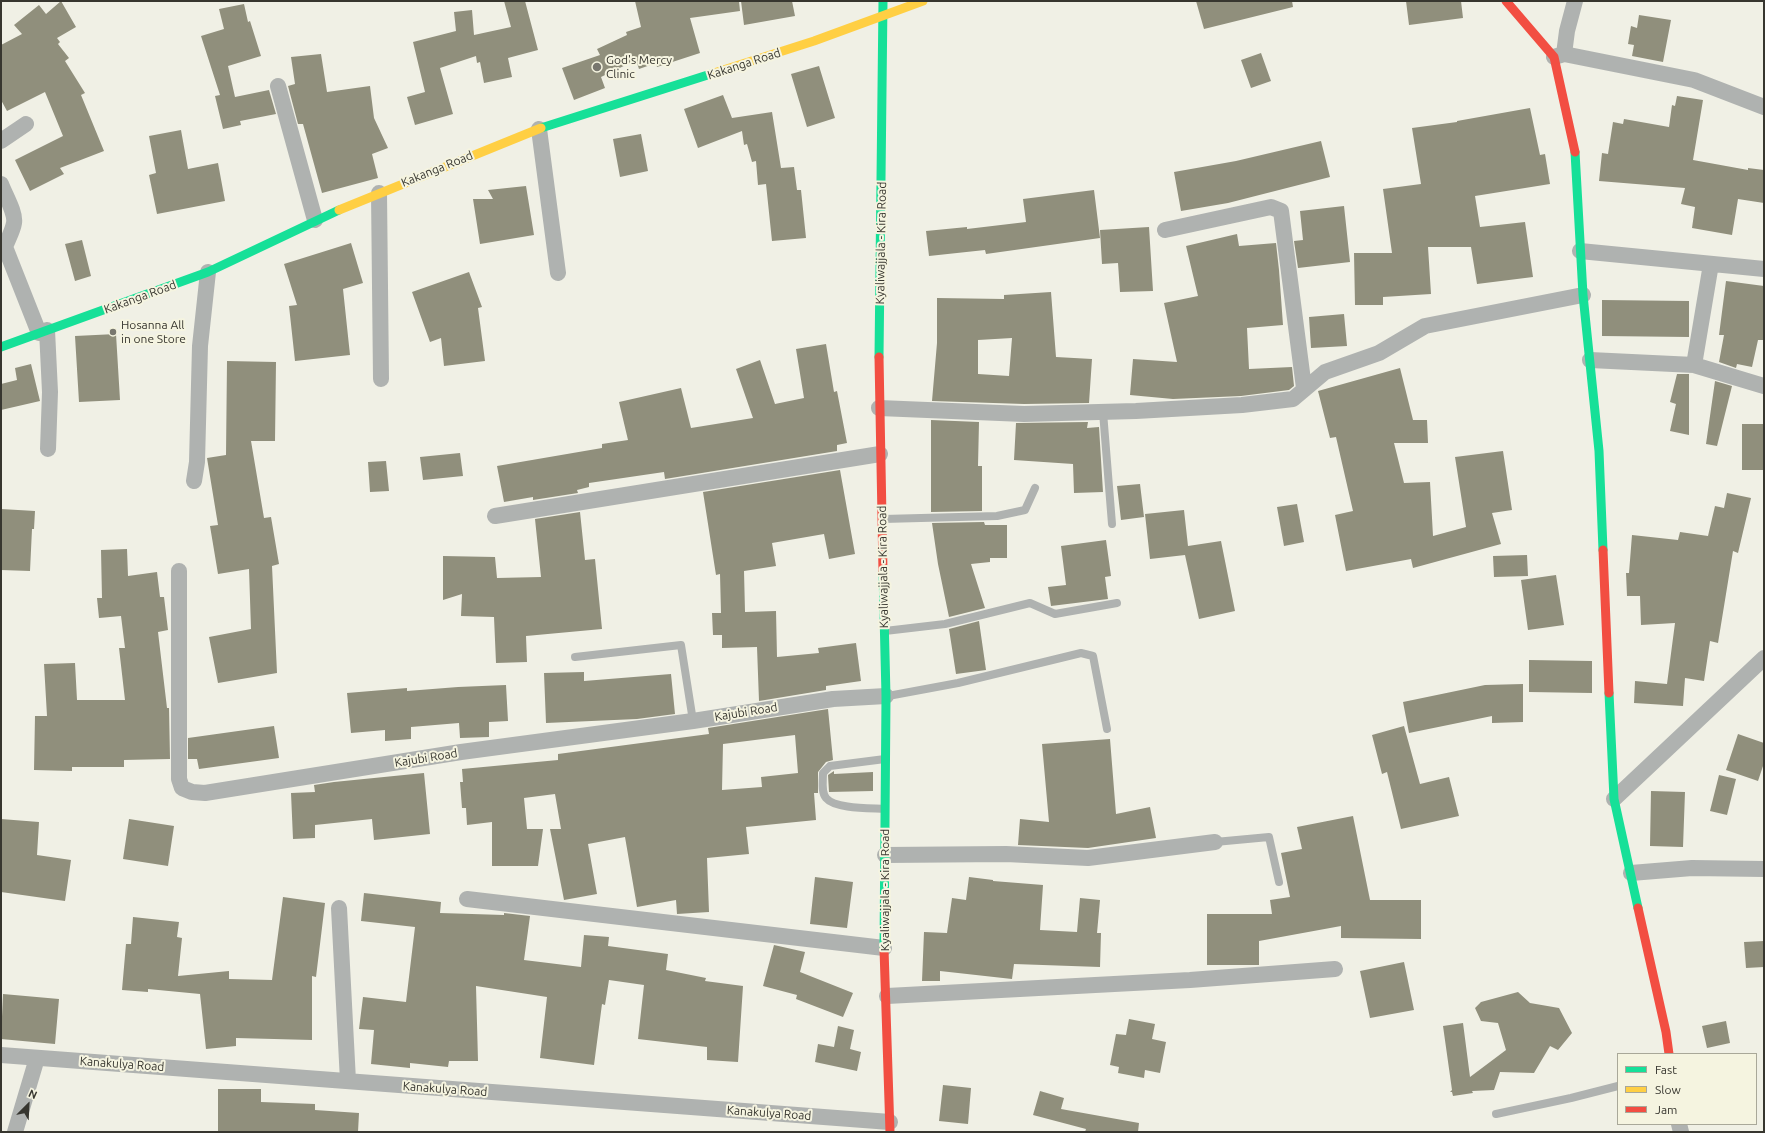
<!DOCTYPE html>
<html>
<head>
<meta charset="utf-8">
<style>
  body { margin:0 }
  #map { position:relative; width:1765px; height:1133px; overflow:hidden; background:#f0f0e5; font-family:Ubuntu,sans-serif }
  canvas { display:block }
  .frame { position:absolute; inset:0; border:2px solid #37362f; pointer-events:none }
  .legend { position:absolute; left:1617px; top:1053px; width:140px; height:72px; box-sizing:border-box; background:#f5f4e0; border:1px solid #a9a899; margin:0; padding:5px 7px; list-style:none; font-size:12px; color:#37362f }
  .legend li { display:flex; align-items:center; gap:8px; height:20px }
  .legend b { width:20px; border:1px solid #a9a899 }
  .north { position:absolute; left:8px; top:1085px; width:40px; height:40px; -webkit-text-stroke:3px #f5f4e0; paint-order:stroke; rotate:24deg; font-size:11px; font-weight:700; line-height:16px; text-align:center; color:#37362f }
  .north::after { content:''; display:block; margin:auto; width:14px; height:18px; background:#37362f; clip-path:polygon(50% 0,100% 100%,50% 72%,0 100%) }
</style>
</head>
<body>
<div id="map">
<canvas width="1765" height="1133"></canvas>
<div class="frame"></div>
<ul class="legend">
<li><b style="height:5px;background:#16e098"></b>Fast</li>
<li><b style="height:5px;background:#ffcf43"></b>Slow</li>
<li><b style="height:5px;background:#f24e42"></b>Jam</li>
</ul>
<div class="north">N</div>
</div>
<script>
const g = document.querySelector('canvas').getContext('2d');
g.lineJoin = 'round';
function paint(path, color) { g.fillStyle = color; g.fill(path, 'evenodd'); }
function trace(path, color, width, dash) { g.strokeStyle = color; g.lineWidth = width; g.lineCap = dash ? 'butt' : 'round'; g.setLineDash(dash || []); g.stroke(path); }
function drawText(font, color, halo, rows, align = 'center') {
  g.font = font + ' Ubuntu,sans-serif'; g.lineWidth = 4; g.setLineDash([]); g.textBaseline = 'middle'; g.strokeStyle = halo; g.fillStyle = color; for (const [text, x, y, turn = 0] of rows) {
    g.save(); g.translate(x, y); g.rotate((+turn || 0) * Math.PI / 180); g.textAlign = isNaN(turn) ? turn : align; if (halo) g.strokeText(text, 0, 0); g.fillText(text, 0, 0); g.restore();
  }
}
const building = new Path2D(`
  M 61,1 L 76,27 L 57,38 L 60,42 L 58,44 L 69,58 L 65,61 L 85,93 L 81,95 L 104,151 L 60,168 L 64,174 L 30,191 L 15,160 L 63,136 L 45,92 L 7,111 L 1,100 L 1,45 L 22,34 L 14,25 L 39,5 L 46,14 Z
  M 504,1 L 525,1 L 538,50 L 508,58 L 512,77 L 484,83 L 480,62 L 477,63 L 476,56 L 440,68 L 453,114 L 415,125 L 407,97 L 425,92 L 413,42 L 456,31 L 454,12 L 472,10 L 474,35 L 511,27 Z
  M 635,1 L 739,1 L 740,11 L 690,18 L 700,53 L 657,67 L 656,63 L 639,69 L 636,60 L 601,77 L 605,88 L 574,100 L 562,68 L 600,55 L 597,49 L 627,35 L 626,32 L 641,27 Z
  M 741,1 L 792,1 L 795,16 L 744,25 Z
  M 1196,1 L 1292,1 L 1293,7 L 1204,29 Z
  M 1406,1 L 1461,1 L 1463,18 L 1409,25 Z
  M 244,4 L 248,22 L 250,21 L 261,56 L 228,66 L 235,97 L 269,90 L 276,114 L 240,121 L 241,125 L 223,129 L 215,96 L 220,95 L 201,36 L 224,29 L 219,9 Z
  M 1639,15 L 1671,20 L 1663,62 L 1632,56 L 1634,45 L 1628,44 L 1631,26 L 1637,28 Z
  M 1261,53 L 1271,81 L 1251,88 L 1241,60 Z
  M 321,54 L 327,92 L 370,86 L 374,118 L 388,148 L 372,154 L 378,178 L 322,193 L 303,124 L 298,124 L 288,86 L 295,84 L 291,57 Z
  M 819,66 L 835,118 L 807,127 L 791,74 Z
  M 723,95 L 732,118 L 772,112 L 781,168 L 794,167 L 797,190 L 801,190 L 806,238 L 772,241 L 766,184 L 758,185 L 756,161 L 752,162 L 747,144 L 744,145 L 742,131 L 698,148 L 684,109 Z
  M 1677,96 L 1703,100 L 1693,160 L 1748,170 L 1748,168 L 1764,170 L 1764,203 L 1738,199 L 1732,235 L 1692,228 L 1695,207 L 1681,204 L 1685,188 L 1599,181 L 1602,153 L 1608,154 L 1613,122 L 1623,124 L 1624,119 L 1669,127 L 1672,105 L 1675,106 Z
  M 1530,108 L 1540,155 L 1545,154 L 1550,184 L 1475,196 L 1480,227 L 1525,222 L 1533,277 L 1477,284 L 1471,247 L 1428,247 L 1431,294 L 1383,297 L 1383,305 L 1355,305 L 1354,253 L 1392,253 L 1383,189 L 1421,184 L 1412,128 L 1457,122 L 1457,121 Z
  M 181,130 L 188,169 L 218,163 L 225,201 L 157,214 L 149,175 L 156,173 L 149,136 Z
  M 641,134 L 648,171 L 620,177 L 613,139 Z
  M 1321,141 L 1330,177 L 1228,203 L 1181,211 L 1174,172 L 1236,161 Z
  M 526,186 L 534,235 L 480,244 L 473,199 L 493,199 L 488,190 Z
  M 1094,190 L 1100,238 L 986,254 L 985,250 L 929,256 L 926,231 L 967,227 L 967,229 L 1026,222 L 1023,199 Z
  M 1344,206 L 1350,262 L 1298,268 L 1294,241 L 1303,240 L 1300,211 Z
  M 1149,227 L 1153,291 L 1120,292 L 1118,263 L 1102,264 L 1100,230 Z
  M 1237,234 L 1239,246 L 1276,243 L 1279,270 L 1283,325 L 1247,328 L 1249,369 L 1292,367 L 1294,386 L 1289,390 L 1241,396 L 1173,399 L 1130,395 L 1133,359 L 1177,362 L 1164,303 L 1198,296 L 1186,246 Z
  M 82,240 L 91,276 L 75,281 L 65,244 Z
  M 351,243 L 363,283 L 343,289 L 350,355 L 295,361 L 289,306 L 297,305 L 284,264 Z
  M 469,272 L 482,307 L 478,308 L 485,361 L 444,366 L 441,338 L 430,342 L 412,292 Z
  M 1726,281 L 1764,286 L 1764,340 L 1758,340 L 1752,367 L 1737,364 L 1736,368 L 1719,362 L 1724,335 L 1719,335 Z
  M 1051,292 L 1056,357 L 1092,359 L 1089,403 L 1024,404 L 932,401 L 937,343 L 937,298 L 1004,299 L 1004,295 ZM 1012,338 L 1009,376 L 978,374 L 978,340 Z
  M 1602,300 L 1689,301 L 1689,337 L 1602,336 Z
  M 1344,314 L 1347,346 L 1311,348 L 1309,317 Z
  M 116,334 L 120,400 L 79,402 L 75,336 Z
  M 826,344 L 834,392 L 837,391 L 847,443 L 837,445 L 837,451 L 665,479 L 664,472 L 589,483 L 589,487 L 577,490 L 578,493 L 533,500 L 533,497 L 504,502 L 497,466 L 602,448 L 602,444 L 628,440 L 619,402 L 681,388 L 691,428 L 753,418 L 736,369 L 760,360 L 775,404 L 804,398 L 796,349 Z
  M 227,361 L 276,362 L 275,441 L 251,441 L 264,518 L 271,517 L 279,564 L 272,566 L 277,673 L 218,683 L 209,637 L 251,629 L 249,569 L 218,574 L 210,526 L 218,525 L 207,458 L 226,455 Z
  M 31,364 L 40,401 L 1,410 L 1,384 L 17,380 L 15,368 Z
  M 1400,368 L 1413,420 L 1427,420 L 1428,443 L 1394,443 L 1404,483 L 1430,482 L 1433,536 L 1466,527 L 1455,457 L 1503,451 L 1512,510 L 1492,513 L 1501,544 L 1413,568 L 1411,559 L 1346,571 L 1335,515 L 1353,511 L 1336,437 L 1330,438 L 1318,391 Z
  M 1677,374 L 1689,374 L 1689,435 L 1670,431 L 1676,404 L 1670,402 Z
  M 1715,381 L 1732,386 L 1717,446 L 1706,444 Z
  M 931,420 L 979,422 L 978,466 L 982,466 L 982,511 L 931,512 Z
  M 1088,422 L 1087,428 L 1099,427 L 1103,492 L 1074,493 L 1073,464 L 1014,460 L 1016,423 Z
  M 1742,424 L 1764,424 L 1764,470 L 1742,470 Z
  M 460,453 L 463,476 L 423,480 L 420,457 Z
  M 386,461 L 389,491 L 370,492 L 368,462 Z
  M 840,470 L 855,554 L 829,559 L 824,534 L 772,543 L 776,566 L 744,571 L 745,612 L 776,611 L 777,657 L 819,653 L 818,648 L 856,643 L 861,681 L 826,686 L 826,690 L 759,701 L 757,647 L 722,648 L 722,635 L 713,635 L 712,613 L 721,613 L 720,574 L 716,575 L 703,492 Z
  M 1140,484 L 1144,517 L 1121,520 L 1117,486 Z
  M 1727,493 L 1751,498 L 1738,553 L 1733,551 L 1718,643 L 1710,641 L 1704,681 L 1685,678 L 1683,706 L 1634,703 L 1635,681 L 1667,684 L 1675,623 L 1641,625 L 1640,596 L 1627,596 L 1626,573 L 1629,573 L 1632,535 L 1678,540 L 1680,532 L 1708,536 L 1715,506 L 1724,508 Z
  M 1297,504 L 1304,542 L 1284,546 L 1277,507 Z
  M 1,509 L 35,511 L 34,529 L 32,529 L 30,571 L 1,570 Z
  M 1184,510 L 1188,546 L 1221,541 L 1235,611 L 1199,619 L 1185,555 L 1150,559 L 1145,514 Z
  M 580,512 L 585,560 L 595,559 L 602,629 L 526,636 L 527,662 L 496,663 L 494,617 L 461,616 L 462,594 L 443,600 L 443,556 L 495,557 L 497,578 L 541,577 L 535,519 Z
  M 984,522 L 985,525 L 1007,525 L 1007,558 L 990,558 L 990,562 L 971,564 L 985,608 L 949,617 L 938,564 L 932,523 Z
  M 1106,540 L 1111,576 L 1105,577 L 1108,599 L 1051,606 L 1048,587 L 1066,585 L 1061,546 Z
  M 127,549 L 128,576 L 157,572 L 160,597 L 164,597 L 168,630 L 158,632 L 167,708 L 169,708 L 170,759 L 124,760 L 124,767 L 72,767 L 72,771 L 34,770 L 35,716 L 47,716 L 44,664 L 75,663 L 77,700 L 125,700 L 119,648 L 125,648 L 121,616 L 99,618 L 97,598 L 102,598 L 101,550 Z
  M 1527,555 L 1528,576 L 1494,577 L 1493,556 Z
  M 1556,575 L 1564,625 L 1528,630 L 1521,580 Z
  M 979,621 L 986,670 L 956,674 L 949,629 Z
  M 1529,660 L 1592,661 L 1592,693 L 1529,692 Z
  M 584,672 L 584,681 L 671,674 L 675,714 L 637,719 L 546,723 L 544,673 Z
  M 1523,684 L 1523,722 L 1492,723 L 1492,716 L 1409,733 L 1403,702 L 1485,685 Z
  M 506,685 L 508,721 L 489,722 L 489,737 L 460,738 L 459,723 L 411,727 L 411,739 L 385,741 L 385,730 L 351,733 L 347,693 L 407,688 L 407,691 L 458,687 Z
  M 828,709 L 833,760 L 826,762 L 818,772 L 818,793 L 814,793 L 816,820 L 746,827 L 749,854 L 707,858 L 709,912 L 677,914 L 676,900 L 637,907 L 625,837 L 588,844 L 597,894 L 564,900 L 550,829 L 561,829 L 555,794 L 524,798 L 527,829 L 543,829 L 538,866 L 492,866 L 492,822 L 467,825 L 466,808 L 462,808 L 460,782 L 463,782 L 462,769 L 558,760 L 558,754 L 709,734 L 708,728 ZM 795,735 L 798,773 L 761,777 L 762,787 L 722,790 L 723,744 Z
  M 274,726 L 279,758 L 199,769 L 197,759 L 188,759 L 188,738 Z
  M 1404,726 L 1420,784 L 1449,777 L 1459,816 L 1401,829 L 1387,772 L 1382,774 L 1372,735 Z
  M 1738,734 L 1764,743 L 1764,763 L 1758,781 L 1726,770 Z
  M 1110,739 L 1116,814 L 1150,807 L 1156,838 L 1088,848 L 1018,845 L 1020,819 L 1049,822 L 1042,744 Z
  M 834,771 L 834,774 L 873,772 L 873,791 L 829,792 L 828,775 Z
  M 424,773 L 430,834 L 374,840 L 372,819 L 315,825 L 315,838 L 293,839 L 291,793 L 315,792 L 314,785 L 334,782 Z
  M 1719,775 L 1736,779 L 1727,815 L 1710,811 Z
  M 1651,791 L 1685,792 L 1683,847 L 1650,846 Z
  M 1353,816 L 1370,900 L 1421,900 L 1421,939 L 1341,938 L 1341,926 L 1259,941 L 1259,965 L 1207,965 L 1207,914 L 1272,914 L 1270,900 L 1290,897 L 1281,853 L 1302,849 L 1297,827 Z
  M 1,819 L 39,822 L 37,855 L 71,860 L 65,901 L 1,892 Z
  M 129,819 L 174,826 L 168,866 L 123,859 Z
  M 815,877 L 853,882 L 847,928 L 810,924 Z
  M 969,877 L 993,880 L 993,881 L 1043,885 L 1040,930 L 1077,932 L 1080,898 L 1100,900 L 1097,933 L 1101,933 L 1100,967 L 1014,964 L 1012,979 L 940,971 L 940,981 L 922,981 L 924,932 L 947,933 L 952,898 L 966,900 Z
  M 364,893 L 441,902 L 440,913 L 504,915 L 504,913 L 530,916 L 524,960 L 581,967 L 584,935 L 609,937 L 608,946 L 668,954 L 666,970 L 706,978 L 705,981 L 743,986 L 738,1062 L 707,1060 L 707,1047 L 638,1039 L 644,985 L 609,980 L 605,1005 L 602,1004 L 594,1065 L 540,1058 L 547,997 L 476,986 L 478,1061 L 449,1061 L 448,1067 L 410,1063 L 410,1068 L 371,1064 L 374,1030 L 359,1029 L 363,997 L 406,1002 L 415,927 L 361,921 Z
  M 283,897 L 325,903 L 316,977 L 312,976 L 312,1040 L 236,1038 L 236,1046 L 206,1049 L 200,994 L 148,989 L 148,992 L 122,990 L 126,944 L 131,944 L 133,917 L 179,922 L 177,937 L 182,938 L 178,976 L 229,971 L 229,979 L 272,980 Z
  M 1764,941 L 1764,967 L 1746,968 L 1744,942 Z
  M 774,945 L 805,952 L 800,972 L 853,993 L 843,1017 L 796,999 L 797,995 L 763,986 Z
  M 1404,962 L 1414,1010 L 1370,1018 L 1360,971 Z
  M 1518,992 L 1530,1003 L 1559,1008 L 1572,1033 L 1558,1050 L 1550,1046 L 1534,1073 L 1500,1072 L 1494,1090 L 1472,1091 L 1473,1093 L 1453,1096 L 1452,1092 L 1450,1092 L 1452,1090 L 1443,1026 L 1463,1023 L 1470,1077 L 1506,1050 L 1498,1023 L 1481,1021 L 1475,1008 L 1481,1002 Z
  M 3,994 L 59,999 L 55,1044 L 1,1039 Z
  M 1129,1019 L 1155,1024 L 1152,1039 L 1166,1042 L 1160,1073 L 1145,1070 L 1144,1078 L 1118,1073 L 1119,1067 L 1110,1065 L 1116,1034 L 1126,1035 Z
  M 1726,1021 L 1730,1043 L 1707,1048 L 1702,1026 Z
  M 838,1026 L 854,1030 L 850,1049 L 861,1052 L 857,1071 L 815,1062 L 818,1044 L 834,1047 Z
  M 943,1085 L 971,1088 L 968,1124 L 939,1121 Z
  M 218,1089 L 261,1089 L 261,1102 L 315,1104 L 315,1110 L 359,1113 L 358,1132 L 218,1132 Z
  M 1040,1091 L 1064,1098 L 1061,1109 L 1139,1123 L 1138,1132 L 1085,1132 L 1086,1129 L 1033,1115 Z`);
const lane = new Path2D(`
  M 1103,412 L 1112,524
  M 883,519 L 997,516 L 1025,510 L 1035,488
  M 885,631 L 945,624 L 1030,603 L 1055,614 L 1117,603
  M 575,657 L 681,645 L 693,721
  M 888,696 L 958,683 L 1081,653 L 1093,656 L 1107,729
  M 885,809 C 871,808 835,809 826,798 C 821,792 823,781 823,773 L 830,766 L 885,759
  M 1215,842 L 1269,837 L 1279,882
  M 1496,1114 L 1571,1098 L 1618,1086`);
const street = new Path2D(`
  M 1564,54 L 1567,31 L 1575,1
  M 1554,57 L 1564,54 L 1694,80 L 1764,107
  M 278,86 L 315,220
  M 539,129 L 558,273
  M 1,141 L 26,124
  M 1,184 C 5,195 16,213 14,223 C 13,230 8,239 5,247 L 39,333
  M 379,193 L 381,379
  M 1165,230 L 1271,207 L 1281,211 L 1304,388
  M 1580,251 L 1764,269
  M 47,330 L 50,392 L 48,449
  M 1590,360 L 1694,365 L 1764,386
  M 1694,365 L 1711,264
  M 879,408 L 1024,414 L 1136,411 L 1242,405 L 1293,399 L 1325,372 L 1379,353 L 1425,326 L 1583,295
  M 194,481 L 197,462 L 200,346 L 208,272
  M 495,516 L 880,454
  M 179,571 L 179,779 L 182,788 L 192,792 L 205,793 L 461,752 L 693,721 L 833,699 L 886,696
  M 1614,799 L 1764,658
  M 885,855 L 1006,854 L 1088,858 L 1215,842
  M 1631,873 L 1692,868 L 1764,869
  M 467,899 L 884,948
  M 339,908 L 348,1081
  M 887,996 L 1190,980 L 1335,969
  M 1,1055 L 890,1122
  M 1679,1124 L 1681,1132
  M 15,1132 L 37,1058`);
const fast = new Path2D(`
  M 541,128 L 714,73
  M 1575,152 L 1583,295 L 1599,451 L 1603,550
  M 1,347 L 208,272 L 339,210
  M 879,357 L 883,1
  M 883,572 L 886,696 L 884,949
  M 1609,693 L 1614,799 L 1638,908`);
const slow = new Path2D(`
  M 714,73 L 814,41 L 923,1
  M 339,210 L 541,128`);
const jam = new Path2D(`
  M 1506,1 L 1554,57 L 1575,152
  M 879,357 L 883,572
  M 1603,550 L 1609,693
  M 1638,908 L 1666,1032 L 1669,1054
  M 884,949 L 890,1132`);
const markers = [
  [597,67,5,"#78776f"],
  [113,332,4,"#78776f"]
];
const poiNames = [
  ["God's Mercy",606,60],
  ["Clinic",606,74],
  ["Hosanna All",121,325],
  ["in one Store",121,339]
];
const streetNames = [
  ["Kakanga Road",744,64,-18],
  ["Kakanga Road",437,169,-22],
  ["Kyaliwajjala - Kira Road",881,243,-89],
  ["Kakanga Road",140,297,-20],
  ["Kyaliwajjala - Kira Road",883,567,-91],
  ["Kajubi Road",746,712,-9],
  ["Kajubi Road",426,758,-9],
  ["Kyaliwajjala - Kira Road",885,890,-90],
  ["Kanakulya Road",122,1064,4],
  ["Kanakulya Road",445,1089,4],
  ["Kanakulya Road",769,1113,4]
];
paint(building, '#908f7c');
trace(lane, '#afb2b0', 8);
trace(street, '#afb2b0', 16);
trace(fast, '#16e098', 9);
trace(slow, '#ffcf43', 9);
trace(jam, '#f24e42', 9);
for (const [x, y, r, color] of markers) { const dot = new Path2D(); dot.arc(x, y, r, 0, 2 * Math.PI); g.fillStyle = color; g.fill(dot); trace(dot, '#f5f4e0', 1.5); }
drawText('12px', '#37362f', '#f5f4e0', poiNames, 'left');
drawText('12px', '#37362f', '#f5f4e0', streetNames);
</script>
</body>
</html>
